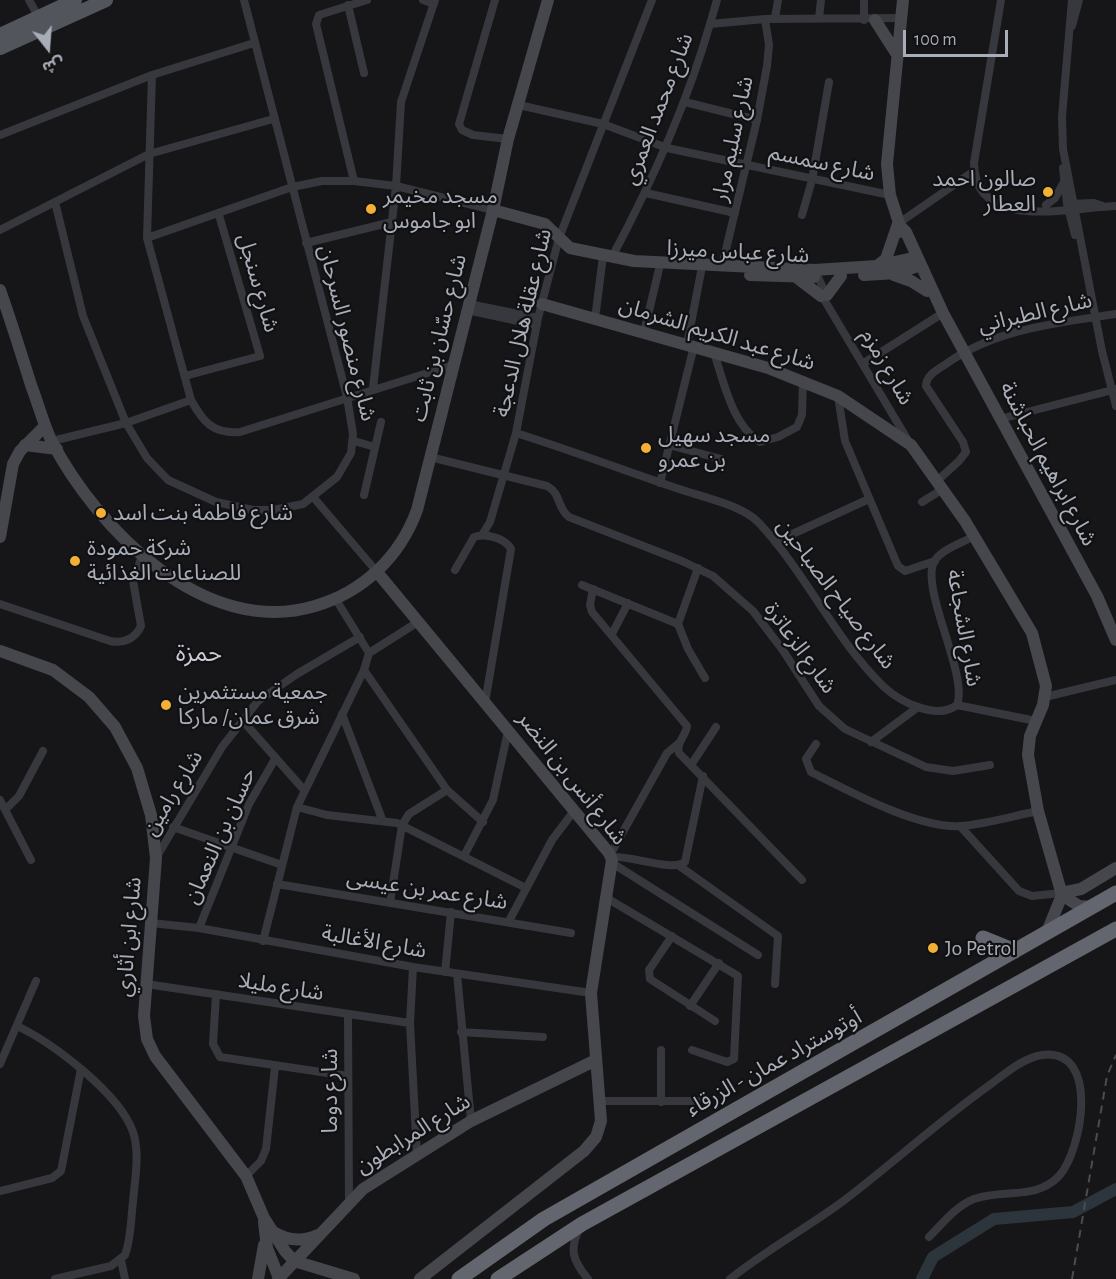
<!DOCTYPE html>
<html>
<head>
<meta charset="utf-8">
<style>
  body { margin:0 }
  #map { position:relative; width:1116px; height:1279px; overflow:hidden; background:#161618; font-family:"Alegreya Sans","Noto Sans Arabic",sans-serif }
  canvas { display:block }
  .north { position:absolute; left:18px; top:18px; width:60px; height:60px; -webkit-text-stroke:4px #111113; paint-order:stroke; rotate:163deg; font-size:16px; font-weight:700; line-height:24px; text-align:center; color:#a8adb8 }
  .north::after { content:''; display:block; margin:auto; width:21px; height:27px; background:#a8adb8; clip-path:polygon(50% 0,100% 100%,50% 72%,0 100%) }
  .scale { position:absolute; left:903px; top:30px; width:105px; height:27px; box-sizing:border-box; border:3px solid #a8adb8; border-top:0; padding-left:8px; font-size:18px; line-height:21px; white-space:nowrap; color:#a8adb8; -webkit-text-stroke:4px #111113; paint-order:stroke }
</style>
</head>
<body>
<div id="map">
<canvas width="1116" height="1279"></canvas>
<div class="north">ش</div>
<div class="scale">100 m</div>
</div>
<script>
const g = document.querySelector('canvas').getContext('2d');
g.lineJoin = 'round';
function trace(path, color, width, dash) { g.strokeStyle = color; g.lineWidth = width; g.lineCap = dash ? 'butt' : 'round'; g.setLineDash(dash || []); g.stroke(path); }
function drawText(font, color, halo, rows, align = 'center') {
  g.font = font + ' "Alegreya Sans","Noto Sans Arabic",sans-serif'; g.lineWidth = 4.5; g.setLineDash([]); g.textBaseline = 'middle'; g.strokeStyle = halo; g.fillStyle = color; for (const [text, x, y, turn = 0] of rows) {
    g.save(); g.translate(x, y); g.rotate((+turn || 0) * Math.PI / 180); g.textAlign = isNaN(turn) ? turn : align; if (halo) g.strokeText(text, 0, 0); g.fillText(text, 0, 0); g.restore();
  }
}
const river = new Path2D(`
  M 922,1279 L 933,1257 L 994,1219 L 1073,1212 L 1116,1189`);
const street = new Path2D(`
  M 29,0 L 38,16
  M 423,0 L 434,4
  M 495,0 L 459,124 L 462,130 L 473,135 L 508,139
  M 864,0 L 864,20
  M 1001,0 L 974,163 C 974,233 1073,207 1116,206
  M 1072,0 L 1062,117 L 1063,149 L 1102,351 L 1116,406
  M 348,5 L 364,73
  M 775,18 L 778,0
  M 819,18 L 821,0
  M 710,24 L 717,0
  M 1072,26 L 1079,0
  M 152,75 L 147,238 L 191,400 C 203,422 213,434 240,432 L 453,365
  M 685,102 L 757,120
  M 519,105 L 603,124 L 667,148 L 890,195
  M 0,135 L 152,75 L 254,43
  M 1063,168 L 1067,204 L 1075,235
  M 354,181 L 316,24 L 319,15 L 367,0
  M 646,193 L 735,213
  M 55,202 L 83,316 L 126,423 L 147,458 L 168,480 L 216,502 L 253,510 L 273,510 L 303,504 L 337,477 L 351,453 L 353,434 L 347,397 L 244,0
  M 1069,204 L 1094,203 L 1103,206
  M 1046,205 L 1055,198 L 1064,182
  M 802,215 L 812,180 L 829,82
  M 899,223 L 974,171
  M 0,230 L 149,154 L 273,119
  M 147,238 L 292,187 L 322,181 L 354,181 L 396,186 L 493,210
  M 306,243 L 392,222
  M 612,257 C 652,182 686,107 710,24 L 765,19 L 900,18
  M 722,266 L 757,120 L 767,66 L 769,45 L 765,19
  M 815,270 L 827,297
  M 819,291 L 909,442
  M 469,304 L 538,318
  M 467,310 L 537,325
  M 595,319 L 603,256
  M 644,332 L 659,269
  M 687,344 L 701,272
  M 714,353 C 724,382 732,425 760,442 L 778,437 L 797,427 L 802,415 L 803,380
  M 864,363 L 943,313
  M 185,376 L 260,356 L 219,215
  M 373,388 L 396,186 L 401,102 L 435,0
  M 838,396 L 845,441 L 898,566 L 905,571 L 935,561
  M 1000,419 L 1116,389
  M 516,433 C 570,450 623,470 676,488 C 699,496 743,505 759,523 C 806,573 834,638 883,686 C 899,701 936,721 957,705
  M 52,441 L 126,423 L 191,400
  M 354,441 L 375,447
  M 669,445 L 721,459
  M 430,457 L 547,486 C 561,493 557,508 569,517 L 682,561 L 713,576 L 753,611 L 782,649 L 819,706 L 845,729 L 926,767 L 953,771 L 990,765
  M 937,481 L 959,461 L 966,452 L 963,442 L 926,386 C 926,375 937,370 946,364 C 995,329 1057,323 1116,314
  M 660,483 L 694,346
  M 364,495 L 381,422
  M 314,498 L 377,572
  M 922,502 L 943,489
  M 482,535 L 490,522 L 516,433 L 538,318 L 559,238 L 652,0
  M 775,542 L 869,499
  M 698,568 L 678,624 L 688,649 L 705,678
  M 455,570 L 474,537 C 486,533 505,538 511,549 L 485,703
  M 582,585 L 678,624
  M 593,589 L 590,605 L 592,612 L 687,726 C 686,736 676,742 679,753 L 802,880
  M 335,598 L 369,653
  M 0,604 L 110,641 C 123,644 135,639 141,626 L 133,581 L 142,556
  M 612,634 L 628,603
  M 364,670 L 447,790 L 483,822
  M 1045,697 L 1116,680
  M 957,705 C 969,675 918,585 935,560 C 943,549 963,542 975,536
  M 957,705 L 1036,721
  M 342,714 L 382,819
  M 243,721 L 304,790
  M 871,742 L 918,707
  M 816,744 L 806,759 L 811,772 C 849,791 918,829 961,826 C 986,824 1013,816 1038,811
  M 691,765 L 716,727
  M 0,800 L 31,860
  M 297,807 L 327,815 L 397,823 L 526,888
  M 6,809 L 19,796 L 43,751
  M 960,826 L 1019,891 L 1032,896 L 1061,893
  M 173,827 L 282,865
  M 610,855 L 667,753 L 679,743
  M 464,856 L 493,800 L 508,731
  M 611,857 C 631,855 671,872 685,862 L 703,776
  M 156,858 L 222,747 L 258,701 L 297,674 L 360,637
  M 612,863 L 758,955
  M 678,865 L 778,936 L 775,984
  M 277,884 L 571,933
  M 605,897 L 738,976 L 734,1059 L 727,1062 L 692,1050
  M 390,903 L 402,825 L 409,814 L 447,790
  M 509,921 L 552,840 L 574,811
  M 151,923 L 199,928 L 413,967 L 591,993
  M 199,928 L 249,804 L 275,759
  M 672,936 L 649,970 L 650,979 L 715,1021
  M 263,941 L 297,807 L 364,670 L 369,653 L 418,622
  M 413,967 L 410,1023 L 417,1155
  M 445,972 L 451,912
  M 457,974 L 471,1121
  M 146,984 L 410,1023
  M 216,994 L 213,1044 L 220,1057 L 348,1076
  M 690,1006 L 719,963
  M 348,1016 L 349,1203
  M 17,1026 C 53,1043 120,1094 133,1132 C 140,1152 135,1180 133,1201 C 131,1218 131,1239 125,1255 L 111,1266 L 55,1279
  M 461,1032 L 543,1037
  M 0,1064 L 36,981
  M 600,1101 L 708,1101
  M 661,1102 L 661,1050
  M 246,1176 L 261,1161 L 266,1149 L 275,1067
  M 0,1191 L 52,1178 L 61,1171 L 81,1069
  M 579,1229 C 569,1250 573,1261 588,1279
  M 121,1260 L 125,1279
  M 730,1279 C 765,1251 805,1229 842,1202 C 892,1164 939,1121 991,1084 C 1006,1073 1023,1058 1042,1055 C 1101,1047 1082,1151 1059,1176 C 1035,1201 1003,1188 974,1199 C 956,1206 942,1224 929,1237`);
const secondary = new Path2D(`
  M 875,20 L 896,53
  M 493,210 L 545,224 L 570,248 L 634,261 L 814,270 L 877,266 L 917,257
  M 900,226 L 906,232 L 943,313 L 1097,596 L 1116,640
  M 899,232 L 900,226 L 890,195 L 887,164 L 903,0
  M 877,266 L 886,259 L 898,224
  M 750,275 L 814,277
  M 864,275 L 897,273 L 921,265
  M 894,275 L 911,281 L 927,291
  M 796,277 L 821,296
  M 0,290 C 11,321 21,353 31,385 C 38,403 43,423 51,440 C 97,529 205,639 315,606 C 363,592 400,557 417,510 L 493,210 L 508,139 L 548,0
  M 827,295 L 841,276
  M 542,304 L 768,368 L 838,396 L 911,445 L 965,521 L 1032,633 L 1046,686 L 1043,705 L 1030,736 L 1028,755 L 1038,811 L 1062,895 L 1047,932
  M 25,445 L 57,449
  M 0,537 L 13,464 L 20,451 L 45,426
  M 377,572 L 609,853 L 612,860 L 591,993 L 601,1121 L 596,1137 L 584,1151 L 420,1279
  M 0,651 L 53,670 L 89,697 L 115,727 L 137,768 L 151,815 L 156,858 L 144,1016 L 147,1039 L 155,1056 L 246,1176 L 264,1218 L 285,1251 L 294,1261 L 354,1279
  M 1061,893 L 1081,889 L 1116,868
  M 1062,895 L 1079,906 L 1093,907
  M 264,1222 L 267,1248 L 279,1278
  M 272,1231 C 287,1241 302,1242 318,1235
  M 258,1279 L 264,1245
  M 278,1279 L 363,1189 L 471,1121 L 596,1060`);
const primary = new Path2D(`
  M 0,35 L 75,0
  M 0,48 L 106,0`);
const highway = new Path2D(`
  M 983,938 L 1015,951
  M 459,1279 L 544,1219 L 1116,893
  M 498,1279 L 582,1224 L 1116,929`);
const rail = new Path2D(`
  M 1072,1279 L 1107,1076 L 1116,1055`);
const markers = [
  [1048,192,6,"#f2b134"],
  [371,209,6,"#f2b134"],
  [646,448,6,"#f2b134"],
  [101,513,6,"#f2b134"],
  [75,561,6,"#f2b134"],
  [166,705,6,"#f2b134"],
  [933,948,6,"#f2b134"]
];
const streetNames = [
  ["شارع محمد العمري",658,109,-69],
  ["شارع سليم مرار",733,139,-78],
  ["شارع سمسم",822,163,12],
  ["شارع عباس ميرزا",738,252,3],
  ["شارع سنجل",258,283,74],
  ["شارع الطبراني",1035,313,-13],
  ["شارع عقلة هلال الدعجة",523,323,-77],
  ["شارع منصور السرحان",347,333,76],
  ["شارع عبد الكريم الشرمان",717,334,17],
  ["شارع حسّان بن ثابت",439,338,-76],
  ["شارع زمزم",887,367,60],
  ["شارع ابراهيم الحباشنة",1048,464,62],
  ["شارع صياح الصباحين",836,594,53],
  ["شارع الشجاعة",964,628,80],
  ["شارع الزعاترة",800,648,54],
  ["شارع أنس بن النضر",572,778,52],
  ["شارع رامين",173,793,-59],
  ["حسان بن النعمان",220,836,-66],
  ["شارع عمر بن عيسى",427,890,9],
  ["شارع ابن أثاري",129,937,-85],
  ["شارع الأغالبة",374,942,10],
  ["شارع مليلا",281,987,9],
  ["أوتوستراد عمان - الزرقاء",774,1063,-29],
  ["شارع دوما",330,1091,-90],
  ["شارع المرابطون",413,1134,-32]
];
const poiNames = [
  ["صالون احمد",1036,179,"right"],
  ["العطار",1036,204,"right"],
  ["مسجد مخيمر",383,196],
  ["ابو جاموس",383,221],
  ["مسجد سهيل",658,435],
  ["بن عمرو",658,460],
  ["شارع فاطمة بنت اسد",113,513],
  ["شركة حمودة",87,548],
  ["للصناعات الغذائية",87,573],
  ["جمعية مستثمرين",178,692],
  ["شرق عمان/ ماركا",178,717],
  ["Jo Petrol",945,948]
];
const neighbourhoodNames = [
  ["حمزة",199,654]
];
trace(river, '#2c353c', 12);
trace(street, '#37383d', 8);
trace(secondary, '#45474d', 12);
trace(primary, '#53555c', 14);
trace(highway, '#63666e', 15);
trace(rail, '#4a4c52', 2, [8, 6]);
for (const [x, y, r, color] of markers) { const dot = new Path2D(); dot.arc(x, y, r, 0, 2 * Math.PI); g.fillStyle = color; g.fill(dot); trace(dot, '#111113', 2); }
drawText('22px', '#a8adb8', '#111113', streetNames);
drawText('22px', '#a8adb8', '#111113', poiNames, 'left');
drawText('24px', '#c9ccd4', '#111113', neighbourhoodNames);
</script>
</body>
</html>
